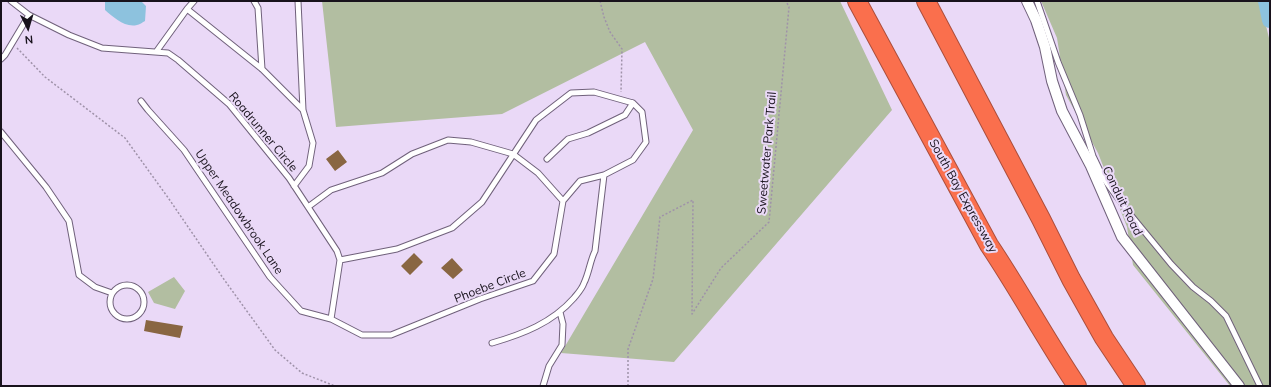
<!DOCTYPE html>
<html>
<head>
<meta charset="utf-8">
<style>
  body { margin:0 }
  #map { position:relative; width:1271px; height:387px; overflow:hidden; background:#ead9f7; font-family:Mulish,sans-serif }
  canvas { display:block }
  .frame { position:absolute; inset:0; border:2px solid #18121c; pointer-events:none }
  .north { position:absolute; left:8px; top:8px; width:40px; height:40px; -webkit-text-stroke:3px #ead9f7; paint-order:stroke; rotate:175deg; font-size:11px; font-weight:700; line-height:16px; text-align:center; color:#18121c }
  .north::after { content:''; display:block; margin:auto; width:14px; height:18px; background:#18121c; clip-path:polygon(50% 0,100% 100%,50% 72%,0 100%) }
</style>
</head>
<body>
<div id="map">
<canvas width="1271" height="387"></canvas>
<div class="frame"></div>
<div class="north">N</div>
</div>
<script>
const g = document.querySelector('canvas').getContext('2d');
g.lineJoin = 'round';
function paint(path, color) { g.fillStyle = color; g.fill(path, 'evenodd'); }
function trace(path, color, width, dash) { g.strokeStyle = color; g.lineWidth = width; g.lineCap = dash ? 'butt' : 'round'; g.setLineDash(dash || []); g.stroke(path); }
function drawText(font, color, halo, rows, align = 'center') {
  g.font = font + ' Mulish,sans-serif'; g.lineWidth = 4; g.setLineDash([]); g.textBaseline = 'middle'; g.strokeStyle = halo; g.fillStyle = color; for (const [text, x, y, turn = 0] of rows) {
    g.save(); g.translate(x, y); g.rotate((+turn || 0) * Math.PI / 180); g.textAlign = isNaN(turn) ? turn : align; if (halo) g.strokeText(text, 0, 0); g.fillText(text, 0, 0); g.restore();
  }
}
const green = new Path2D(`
  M 322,1 L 840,1 L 892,110 L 674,362 L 561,353 L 693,130 L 645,42 L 502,114 L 336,127 Z
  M 1041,1 L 1260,1 L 1270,42 L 1270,386 L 1230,386 L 1133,265 L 1127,227 L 1098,153 L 1066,95 L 1057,38 Z
  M 174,277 L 185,291 L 175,309 L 154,303 L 148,292 Z`);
const water = new Path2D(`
  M 105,1 L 141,1 L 146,6 L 145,21 C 143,22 139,25 137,25 C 125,28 113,17 105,10 Z`);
const river = new Path2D(`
  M 1266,1 L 1270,20`);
const building = new Path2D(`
  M 338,150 L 347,162 L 335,171 L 326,159 Z
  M 414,253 L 423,262 L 410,275 L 401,266 Z
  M 452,258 L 463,270 L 453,279 L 441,268 Z
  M 146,320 L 183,326 L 180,338 L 144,331 Z`);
const path = new Path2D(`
  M 600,1 L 604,17 L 610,32 L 622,49 L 621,92
  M 17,48 L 45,77 L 125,138 L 169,199 L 223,278 L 275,350 L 302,373 L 335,386
  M 628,386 L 628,349 L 653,279 L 660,217 L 693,200 L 692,314 L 721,268 L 769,222 L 789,7 L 786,1`);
const service = new Path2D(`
  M 11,1 L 29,15 L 69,35 L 102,48 L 168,53 L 178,60 L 229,104 L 289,178 L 337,251 L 340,260 L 331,319 L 362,335 L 391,335 L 480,299 L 533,281 L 554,254 L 563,201 L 580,181 L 604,175 L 633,160 L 646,142 L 642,112 L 633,103 L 594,92 L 571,93 L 536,120 L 482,202 L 452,228 L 397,249 L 340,260
  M 254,1 L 258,8 L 262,69
  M 1037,1 L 1058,62 L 1080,115 L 1093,156 L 1104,179 L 1125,208 L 1171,264 L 1193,287 L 1211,301 L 1226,316 L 1260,386
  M 187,9 L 262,69 L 303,110
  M 156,52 L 187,9 L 194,1
  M 1,59 L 5,55 L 29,15
  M 141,101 L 148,110 L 184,150 L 270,277 L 301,311 L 331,319
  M 1,132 L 46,187 L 69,221 L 79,275 L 95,287 L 112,293
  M 547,159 L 568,139 L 588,133 L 625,115 L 633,103
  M 294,186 L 309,166 L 313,143 L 303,110 L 298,1
  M 308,207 L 331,190 L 382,173 L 412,154 L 448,140 L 471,142 L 513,154 L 538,173 L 563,201
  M110 302a17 17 0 1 1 34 0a17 17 0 1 1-34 0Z
  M 492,343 C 523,334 552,323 574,298 C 578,293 582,289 584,283 C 589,273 590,261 595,251 L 604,175
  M 543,386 L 549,366 L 562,345 L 563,324 L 560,312`);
const minor = new Path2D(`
  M 1027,1 L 1036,20 L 1045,47 L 1052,81 L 1062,111 L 1091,166 L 1122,237 L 1239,386`);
const motorway = new Path2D(`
  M 857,1 L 989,245 C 1020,291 1046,340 1077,386
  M 926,1 L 1041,219 L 1071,279 L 1104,338 L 1136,386`);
const streetNames = [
  ["Roadrunner Circle",263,132,50],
  ["Sweetwater Park Trail",767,153,-85],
  ["South Bay Expressway",963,196,61],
  ["Conduit Road",1122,201,64],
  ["Upper Meadowbrook Lane",239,212,56],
  ["Phoebe Circle",490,286,-21]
];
paint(green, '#b2bea1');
paint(water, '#8dc2de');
trace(river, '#8dc2de', 16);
paint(building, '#896642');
trace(service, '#70617b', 7);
trace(minor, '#70617b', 12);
trace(motorway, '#ab4e3c', 20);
trace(path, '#9f92a9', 1.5, [2, 2]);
trace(service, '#fff', 5);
trace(minor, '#fff', 10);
trace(motorway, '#fa6f4d', 18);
drawText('12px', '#18121c', '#ead9f7', streetNames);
</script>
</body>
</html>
